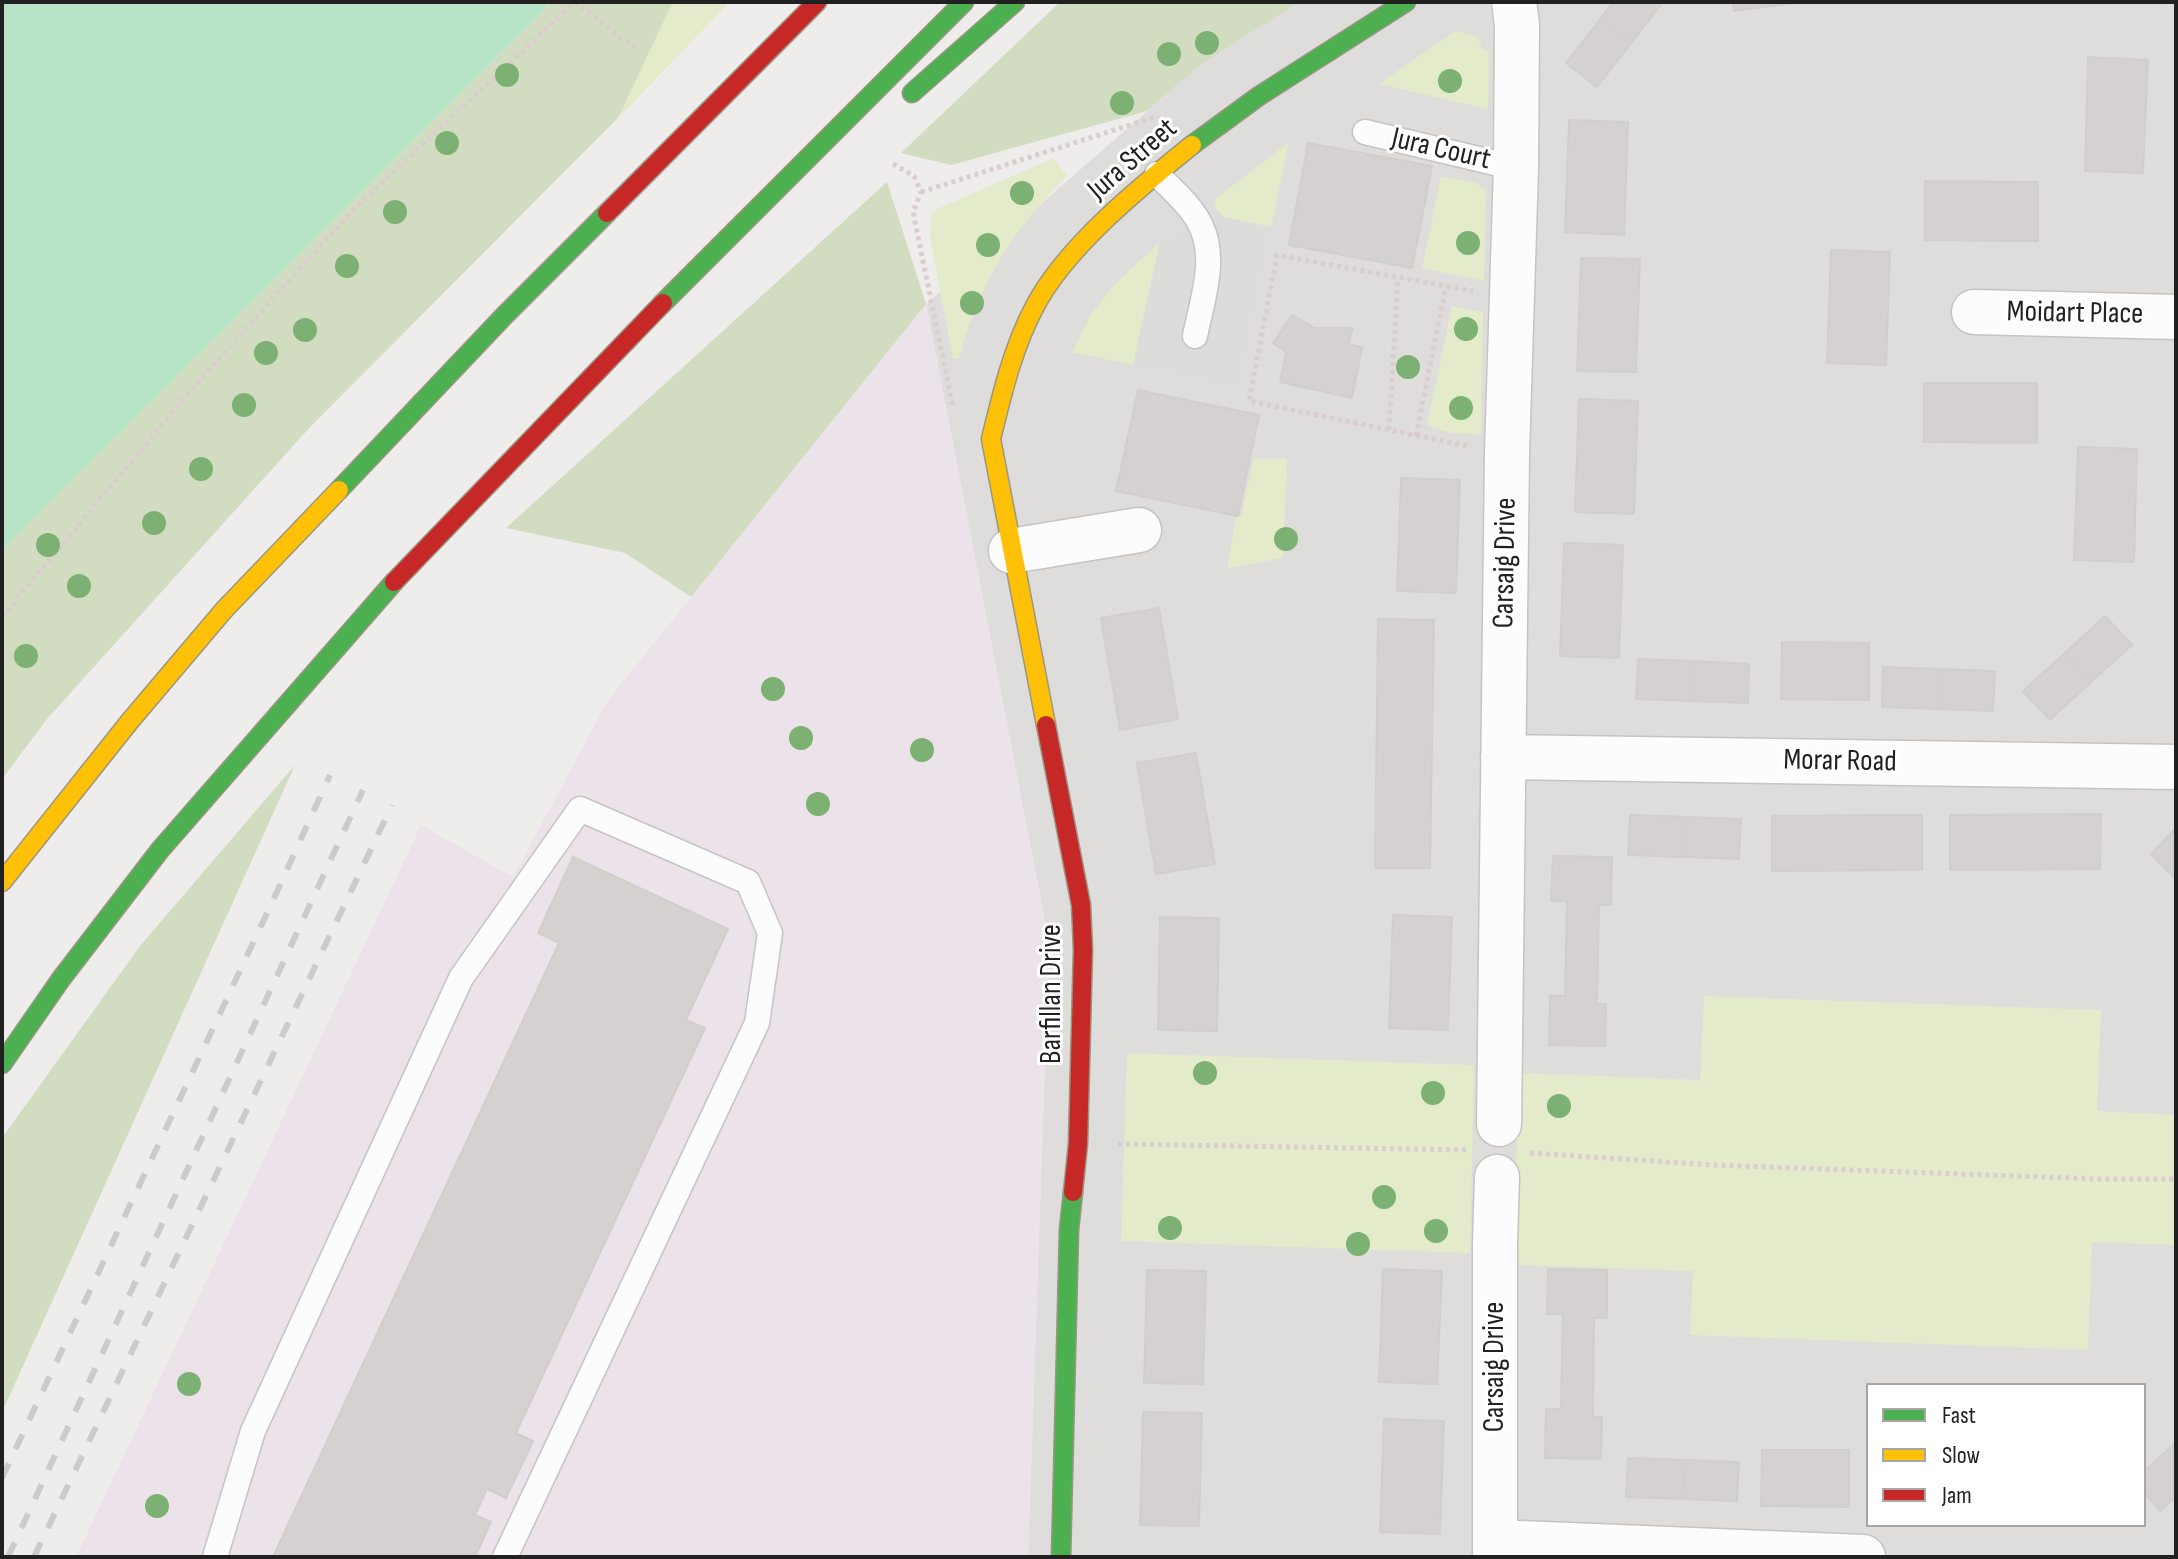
<!DOCTYPE html>
<html>
<head>
<meta charset="utf-8">
<style>
  body { margin:0 }
  #map { position:relative; width:2178px; height:1559px; overflow:hidden; background:#efedeb; font-family:"Sofia Sans Condensed",sans-serif }
  canvas { display:block }
  .frame { position:absolute; inset:0; border:4px solid #212121; pointer-events:none }
  .legend { position:absolute; left:1866px; top:1383px; width:280px; height:144px; box-sizing:border-box; background:#fff; border:2px solid #a6a6a6; margin:0; padding:10px 14px; list-style:none; font-size:24px; color:#212121 }
  .legend li { display:flex; align-items:center; gap:16px; height:40px }
  .legend b { width:40px; border:2px solid #a6a6a6 }
</style>
</head>
<body>
<div id="map">
<canvas width="2178" height="1559"></canvas>
<div class="frame"></div>
<ul class="legend">
<li><b style="height:10px;background:#4caf50"></b>Fast</li>
<li><b style="height:10px;background:#ffc107"></b>Slow</li>
<li><b style="height:10px;background:#c62828"></b>Jam</li>
</ul>
</div>
<script>
const g = document.querySelector('canvas').getContext('2d');
g.lineJoin = 'round';
function paint(path, color) { g.fillStyle = color; g.fill(path, 'evenodd'); }
function trace(path, color, width, dash) { g.strokeStyle = color; g.lineWidth = width; g.lineCap = dash ? 'butt' : 'round'; g.setLineDash(dash || []); g.stroke(path); }
function drawText(font, color, halo, rows, align = 'center') {
  g.font = font + ' "Sofia Sans Condensed",sans-serif'; g.lineWidth = 6; g.setLineDash([]); g.textBaseline = 'middle'; g.strokeStyle = halo; g.fillStyle = color; for (const [text, x, y, turn = 0] of rows) {
    g.save(); g.translate(x, y); g.rotate((+turn || 0) * Math.PI / 180); g.textAlign = isNaN(turn) ? turn : align; if (halo) g.strokeText(text, 0, 0); g.fillText(text, 0, 0); g.restore();
  }
}
const residential = new Path2D(`
  M 1299,2 L 2176,2 L 2176,1557 L 1028,1557 L 1049,942 L 926,304 L 1198,67 ZM 1868,1385 L 2144,1385 L 2144,1525 L 1868,1525 Z`);
const industrial = new Path2D(`
  M 926,304 L 1049,942 L 1028,1557 L 76,1557 L 421,825 L 513,877 L 608,700 Z`);
const grass = new Path2D(`
  M 673,2 L 730,2 L 618,118 Z
  M 1455,31 L 1478,37 L 1482,49 L 1489,51 L 1488,109 L 1379,84 Z
  M 1289,142 L 1271,227 L 1224,217 L 1216,209 L 1214,200 Z
  M 1054,158 L 1067,176 C 1013,229 978,285 959,359 L 953,358 L 930,238 L 931,215 L 937,209 Z
  M 1441,177 L 1476,183 L 1486,190 L 1484,281 L 1422,268 Z
  M 1160,242 L 1133,365 L 1072,352 L 1092,313 L 1114,285 Z
  M 1452,306 L 1483,312 L 1481,434 L 1451,433 L 1427,426 Z
  M 1254,458 L 1287,459 L 1283,558 L 1227,568 L 1236,517 L 1241,517 Z
  M 1704,996 L 2101,1010 L 2097,1111 L 2176,1115 L 2176,1245 L 2092,1242 L 2088,1350 L 1690,1335 L 1693,1271 L 1514,1265 L 1518,1073 L 1700,1080 Z
  M 1127,1053 L 1474,1065 L 1470,1253 L 1121,1241 Z`);
const forest = new Path2D(`
  M 546,2 L 673,2 L 618,118 L 311,426 L 47,719 L 2,779 L 2,551 L 548,6 Z
  M 1060,2 L 1299,2 L 1198,67 L 1147,111 L 951,165 L 901,153 Z
  M 887,182 L 926,304 L 691,597 L 625,553 L 506,528 Z
  M 295,765 L 13,1388 L 2,1412 L 2,1138 L 140,946 Z`);
const pitch = new Path2D(`
  M 2,2 L 544,2 L 548,6 L 2,551 Z`);
const parking = new Path2D(`
  M 1216,209 L 1224,217 L 1271,227 L 1238,389 L 1133,365 L 1160,242 Z`);
const building = new Path2D(`
  M 1613,2 L 1663,2 L 1632,42 L 1601,18 Z
  M 1733,2 L 1801,2 L 1734,11 Z
  M 1601,18 L 1632,42 L 1597,87 L 1566,63 Z
  M 2088,57 L 2148,60 L 2143,173 L 2085,171 Z
  M 1569,120 L 1628,122 L 1624,235 L 1565,232 Z
  M 1308,143 L 1432,166 L 1412,268 L 1289,245 Z
  M 1925,181 L 2038,182 L 2038,241 L 1925,240 Z
  M 1831,250 L 1890,252 L 1886,365 L 1827,363 Z
  M 1581,258 L 1640,259 L 1636,372 L 1577,371 Z
  M 1292,315 L 1315,328 L 1353,328 L 1348,344 L 1362,347 L 1352,398 L 1280,382 L 1286,352 L 1273,343 Z
  M 1924,383 L 2037,383 L 2037,443 L 1924,442 Z
  M 1138,390 L 1259,415 L 1238,516 L 1116,491 Z
  M 1579,399 L 1638,401 L 1634,514 L 1575,512 Z
  M 2078,447 L 2137,449 L 2134,562 L 2074,560 Z
  M 1401,478 L 1460,480 L 1456,593 L 1397,591 Z
  M 1564,543 L 1623,545 L 1619,658 L 1560,656 Z
  M 1159,608 L 1178,719 L 1120,730 L 1101,618 Z
  M 2105,616 L 2132,645 L 2091,682 L 2065,653 Z
  M 1378,619 L 1434,620 L 1430,868 L 1375,868 Z
  M 1782,642 L 1869,643 L 1869,700 L 1781,699 Z
  M 2065,653 L 2091,682 L 2050,720 L 2023,691 Z
  M 1638,659 L 1694,661 L 1693,701 L 1636,699 Z
  M 1694,661 L 1749,664 L 1748,703 L 1693,701 Z
  M 1883,667 L 1940,669 L 1938,709 L 1882,707 Z
  M 1940,669 L 1995,671 L 1993,711 L 1938,709 Z
  M 1196,753 L 1215,864 L 1156,874 L 1137,763 Z
  M 2101,814 L 2100,869 L 1950,870 L 1950,815 Z
  M 1630,815 L 1686,817 L 1685,857 L 1628,855 Z
  M 1922,815 L 1922,870 L 1772,871 L 1772,816 Z
  M 1686,817 L 1741,819 L 1739,859 L 1685,857 Z
  M 2176,828 L 2176,879 L 2151,854 Z
  M 1553,856 L 1612,857 L 1611,905 L 1599,905 L 1597,1004 L 1606,1004 L 1605,1046 L 1549,1045 L 1550,996 L 1565,996 L 1567,901 L 1551,901 Z
  M 573,857 L 728,929 L 686,1020 L 705,1028 L 516,1433 L 533,1441 L 506,1498 L 487,1489 L 475,1515 L 491,1522 L 475,1557 L 273,1557 L 559,943 L 538,933 Z
  M 1393,915 L 1452,917 L 1448,1030 L 1389,1028 Z
  M 1160,917 L 1219,918 L 1217,1031 L 1158,1030 Z
  M 1383,1269 L 1442,1271 L 1437,1384 L 1379,1382 Z
  M 1548,1269 L 1607,1270 L 1607,1318 L 1594,1318 L 1593,1417 L 1602,1417 L 1601,1459 L 1545,1458 L 1546,1409 L 1561,1409 L 1563,1314 L 1547,1314 Z
  M 1147,1270 L 1206,1271 L 1203,1384 L 1144,1383 Z
  M 1143,1412 L 1202,1413 L 1199,1526 L 1140,1525 Z
  M 1384,1419 L 1444,1421 L 1440,1534 L 1380,1532 Z
  M 2175,1443 L 2176,1496 L 2160,1511 L 2144,1493 L 2144,1472 Z
  M 1762,1450 L 1849,1450 L 1849,1507 L 1761,1506 Z
  M 1628,1458 L 1685,1460 L 1683,1499 L 1626,1497 Z
  M 1685,1460 L 1739,1462 L 1737,1501 L 1683,1499 Z`);
const path = new Path2D(`
  M 575,2 L 637,50
  M 893,164 L 914,176 L 921,192 L 913,212 L 953,407
  M 921,192 L 1158,116
  M 1389,430 L 1398,278
  M 1416,436 L 1446,286
  M 1467,446 L 1249,401 L 1277,255 L 1473,291
  M 2,617 L 203,376 L 353,210 L 575,2
  M 1118,1144 L 1468,1150
  M 1530,1153 L 1713,1165 L 2099,1179 L 2176,1179`);
const lane = new Path2D(`
  M 1365,132 L 1516,168
  M 1157,174 C 1172,190 1192,206 1201,226 C 1217,259 1202,301 1195,336
  M 215,1557 L 253,1431 L 461,978 L 580,809 L 748,882 L 770,933 L 757,1023 L 505,1557`);
const street = new Path2D(`
  M 1974,312 L 2176,317
  M 1011,551 L 1139,530
  M 1503,757 L 2176,767
  M 1499,1124 L 1507,453 L 1516,168 L 1517,25 L 1514,2
  M 1496,1542 L 1863,1557
  M 1495,1557 L 1495,1244 L 1497,1177`);
const fast = new Path2D(`
  M 912,93 L 1015,2
  M 1192,145 L 1259,96 L 1406,2
  M 663,303 L 964,2
  M 339,490 L 504,316 L 607,213
  M 2,1064 L 61,979 L 160,850 L 394,582
  M 1061,1557 L 1069,1230 L 1073,1192`);
const slow = new Path2D(`
  M 1046,725 L 991,439 C 1002,394 1013,347 1035,306 C 1066,247 1140,187 1192,145
  M 2,882 L 130,721 L 224,610 L 339,490`);
const jam = new Path2D(`
  M 607,213 L 817,2
  M 394,582 L 663,303
  M 1046,725 L 1081,905 L 1083,949 L 1078,1144 L 1073,1192`);
const rail = new Path2D(`
  M 2,1478 L 275,896 L 330,775
  M 8,1557 L 363,790
  M 34,1557 L 392,805`);
const trees = [
  [1207,43],
  [1169,54],
  [507,75],
  [1450,81],
  [1122,103],
  [447,143],
  [1022,193],
  [395,212],
  [1468,243],
  [988,245],
  [347,266],
  [972,303],
  [1466,329],
  [305,330],
  [266,353],
  [1408,367],
  [244,405],
  [1461,408],
  [201,469],
  [154,523],
  [1286,539],
  [48,545],
  [79,586],
  [26,656],
  [773,689],
  [801,738],
  [922,750],
  [818,804],
  [1205,1073],
  [1433,1093],
  [1559,1106],
  [1384,1197],
  [1170,1228],
  [1436,1231],
  [1358,1244],
  [189,1384],
  [157,1506]
];
const streetNames = [
  ["Jura Court",1441,150,13],
  ["Jura Street",1133,160,-41],
  ["Moidart Place",2075,314,1],
  ["Carsaig Drive",1506,563,-89],
  ["Morar Road",1840,762,1],
  ["Barfillan Drive",1052,994,-90],
  ["Carsaig Drive",1495,1367,-90]
];
paint(residential, '#dedddc');
paint(industrial, '#ece3ea');
paint(grass, '#e3ebcb');
paint(forest, '#d1dcc1');
paint(pitch, '#b7e4c7');
paint(parking, '#dddcdb');
paint(building, '#d4d1d0');
trace(building, '#d2cecc', 2);
trace(lane, '#c5c4c3', 27);
trace(street, '#c5c4c3', 47);
trace(fast, '#9a9682', 21);
trace(slow, '#9a9682', 21);
trace(jam, '#9a9682', 21);
trace(path, '#dbcdce', 5, [4, 4]);
trace(lane, '#fdfcfc', 24);
trace(street, '#fdfcfc', 44);
trace(fast, '#4caf50', 18);
trace(slow, '#ffc107', 18);
trace(jam, '#c62828', 18);
trace(rail, '#cbcbcb', 6, [16, 16]);
g.fillStyle = '#7db073';
for (const [x, y] of trees) { g.beginPath(); g.arc(x, y, 12, 0, 2 * Math.PI); g.fill(); }
drawText('30px', '#212121', '#fff', streetNames);
</script>
</body>
</html>
